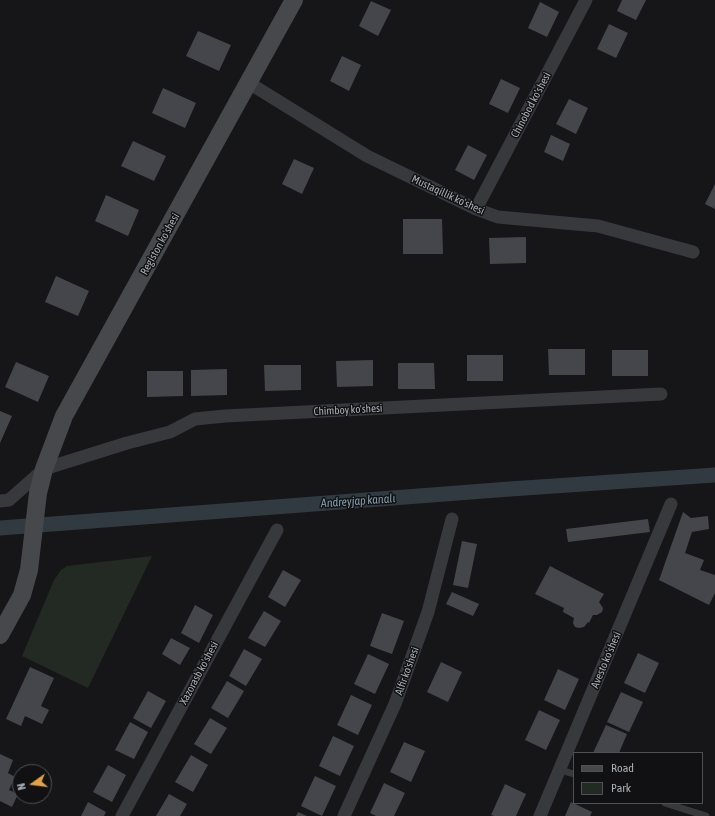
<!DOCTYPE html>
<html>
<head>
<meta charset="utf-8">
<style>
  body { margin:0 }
  #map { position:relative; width:715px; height:816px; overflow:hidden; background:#161618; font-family:"Asap Condensed",sans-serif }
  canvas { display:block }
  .legend { position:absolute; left:573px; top:752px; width:130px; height:52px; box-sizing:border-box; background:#111113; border:1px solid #4e5055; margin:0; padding:5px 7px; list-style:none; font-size:12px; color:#a9aeb7 }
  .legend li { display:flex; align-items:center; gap:8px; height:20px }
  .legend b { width:20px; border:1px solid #4e5055 }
  .north { position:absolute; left:12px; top:764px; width:40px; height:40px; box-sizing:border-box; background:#111113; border:1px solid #4e5055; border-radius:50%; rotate:256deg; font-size:11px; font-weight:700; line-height:16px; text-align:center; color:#a9aeb7 }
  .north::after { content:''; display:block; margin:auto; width:14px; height:18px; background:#e1a345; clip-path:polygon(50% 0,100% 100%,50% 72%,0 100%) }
</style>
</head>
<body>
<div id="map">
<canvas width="715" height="816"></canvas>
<ul class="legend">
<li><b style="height:5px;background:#46484c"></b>Road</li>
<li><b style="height:11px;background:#232a23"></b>Park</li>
</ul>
<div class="north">N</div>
</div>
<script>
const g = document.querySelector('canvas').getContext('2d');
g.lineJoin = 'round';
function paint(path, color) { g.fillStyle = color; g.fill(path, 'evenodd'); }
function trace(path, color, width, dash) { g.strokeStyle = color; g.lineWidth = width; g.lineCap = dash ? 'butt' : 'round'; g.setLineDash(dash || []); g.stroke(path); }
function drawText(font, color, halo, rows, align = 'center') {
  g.font = font + ' "Asap Condensed",sans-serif'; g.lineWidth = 3; g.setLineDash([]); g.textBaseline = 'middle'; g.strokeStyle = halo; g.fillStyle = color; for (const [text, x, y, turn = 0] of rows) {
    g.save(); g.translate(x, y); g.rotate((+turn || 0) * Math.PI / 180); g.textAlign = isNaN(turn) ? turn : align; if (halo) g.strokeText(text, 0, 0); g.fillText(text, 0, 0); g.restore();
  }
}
const green = new Path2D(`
  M 152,556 L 88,688 L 22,656 L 54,580 L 61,570 L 67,566 Z`);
const canal = new Path2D(`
  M 0,528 L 510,489 L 715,475`);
const building = new Path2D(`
  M 622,0 L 646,0 L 636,20 L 617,11 Z
  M 371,1 L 391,10 L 378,36 L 359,26 Z
  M 540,2 L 559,12 L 547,37 L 528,28 Z
  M 609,24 L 628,33 L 616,58 L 597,49 Z
  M 198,31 L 231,45 L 219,71 L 186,56 Z
  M 342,56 L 361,65 L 349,91 L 330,81 Z
  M 501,79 L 520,88 L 508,113 L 489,104 Z
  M 163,88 L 196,103 L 185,128 L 152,113 Z
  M 569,99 L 588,108 L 576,134 L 556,124 Z
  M 551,135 L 570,144 L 563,161 L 544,152 Z
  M 133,141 L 166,156 L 154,181 L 121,166 Z
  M 468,145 L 487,155 L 474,180 L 455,170 Z
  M 294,159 L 314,168 L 302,194 L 282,184 Z
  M 715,184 L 715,209 L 705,204 Z
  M 106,195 L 139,210 L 128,236 L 95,221 Z
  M 403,219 L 442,219 L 443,254 L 403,254 Z
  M 526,237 L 526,263 L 490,264 L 489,238 Z
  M 56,276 L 89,291 L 78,316 L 45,302 Z
  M 548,349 L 585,349 L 585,375 L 549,375 Z
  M 612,350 L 648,350 L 648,376 L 612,376 Z
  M 467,355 L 503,355 L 503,381 L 467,381 Z
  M 373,360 L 373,386 L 337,387 L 336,361 Z
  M 16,362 L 49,376 L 38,402 L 5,387 Z
  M 398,363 L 434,363 L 435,389 L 398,389 Z
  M 264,365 L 301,365 L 301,390 L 265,391 Z
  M 227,369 L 227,395 L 191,396 L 191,370 Z
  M 147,371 L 183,371 L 183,396 L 147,397 Z
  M 0,411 L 12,416 L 0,443 Z
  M 683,512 L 691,518 L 708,516 L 709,529 L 692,532 L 685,553 L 704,560 L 700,570 L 715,575 L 715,593 L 709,605 L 659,580 Z
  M 648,519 L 650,532 L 568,542 L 566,529 Z
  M 462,541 L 477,544 L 468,588 L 453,585 Z
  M 550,566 L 604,594 L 599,602 L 603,608 L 602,612 L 597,615 L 593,615 L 589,623 L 588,622 L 584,627 L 579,628 L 575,627 L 573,623 L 574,618 L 563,612 L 564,608 L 535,594 Z
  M 283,570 L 301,580 L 285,607 L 268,597 Z
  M 452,592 L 479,604 L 473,616 L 446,604 Z
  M 195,605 L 213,615 L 199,643 L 181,633 Z
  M 264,611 L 281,621 L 265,647 L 248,638 Z
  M 382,613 L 404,621 L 392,654 L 370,646 Z
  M 171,638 L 190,648 L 180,665 L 162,654 Z
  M 244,649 L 262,659 L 246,686 L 229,676 Z
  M 638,653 L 659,663 L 645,693 L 624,683 Z
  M 368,654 L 389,664 L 375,694 L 354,684 Z
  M 441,662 L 462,672 L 448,702 L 427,692 Z
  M 30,667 L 54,678 L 41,706 L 49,710 L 42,724 L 25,716 L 21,726 L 6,719 Z
  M 558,669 L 579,679 L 565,710 L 544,700 Z
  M 227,681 L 244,691 L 228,718 L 211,708 Z
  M 148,691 L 166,701 L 151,728 L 133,718 Z
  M 621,692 L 643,702 L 629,732 L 607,722 Z
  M 351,695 L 372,705 L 358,735 L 337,725 Z
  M 539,710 L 560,720 L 546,750 L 525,740 Z
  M 210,718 L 227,728 L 211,754 L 194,744 Z
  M 130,722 L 148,732 L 134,759 L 115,750 Z
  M 606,725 L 627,734 L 619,753 L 593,753 Z
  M 333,736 L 354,746 L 340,776 L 319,766 Z
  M 404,742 L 425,751 L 411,782 L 390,772 Z
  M 0,754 L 13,760 L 8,773 L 15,777 L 9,790 L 18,794 L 12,807 L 0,801 Z
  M 191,755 L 208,765 L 193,792 L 175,782 Z
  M 108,765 L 126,775 L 112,802 L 93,792 Z
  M 315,776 L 336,786 L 322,816 L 301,806 Z
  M 384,783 L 405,793 L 394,816 L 376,816 L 370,813 Z
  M 505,784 L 526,794 L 516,816 L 494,816 L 491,815 Z
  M 169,794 L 187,804 L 180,816 L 156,816 Z
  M 88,802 L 106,812 L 104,816 L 81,816 Z
  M 571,802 L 592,812 L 590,816 L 565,816 Z
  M 298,812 L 307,816 L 296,816 Z`);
const lane = new Path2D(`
  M 560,770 L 574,774
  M 665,803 L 706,816`);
const street = new Path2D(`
  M 249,83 L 367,156 L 476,209 L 498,217 L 598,226 L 693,252
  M 476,209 L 586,0
  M 0,501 L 9,500 L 44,469 L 127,443 L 170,432 L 195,419 L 225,416 L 661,394
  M 122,816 L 277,530
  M 344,816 L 395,704 L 428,612 L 452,519
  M 540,816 L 671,504`);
const secondary = new Path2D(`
  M 0,635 L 22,595 L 29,570 L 38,493 L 44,469 L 64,416 L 294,0`);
const streetNames = [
  ["Chinobod ko'shesi",531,105,-62],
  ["Mustaqillik ko'shesi",448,195,25],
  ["Registon ko'shesi",160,244,-61],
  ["Chimboy ko'shesi",348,410,-3],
  ["Avesto ko'shesi",606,660,-67],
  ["Alfir ko'shesi",407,671,-70],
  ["Xazorasb ko'shesi",199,673,-62]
];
const waterNames = [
  ["Andreyjap kanalı",358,501,-4]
];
paint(green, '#232a23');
trace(canal, '#303a40', 15);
paint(building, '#45464b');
trace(lane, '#38393c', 7);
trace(street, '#38393c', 13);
trace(secondary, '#46484c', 18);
drawText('11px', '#a9aeb7', '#111113', streetNames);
drawText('italic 12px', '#849dae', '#111113', waterNames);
</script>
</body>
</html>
